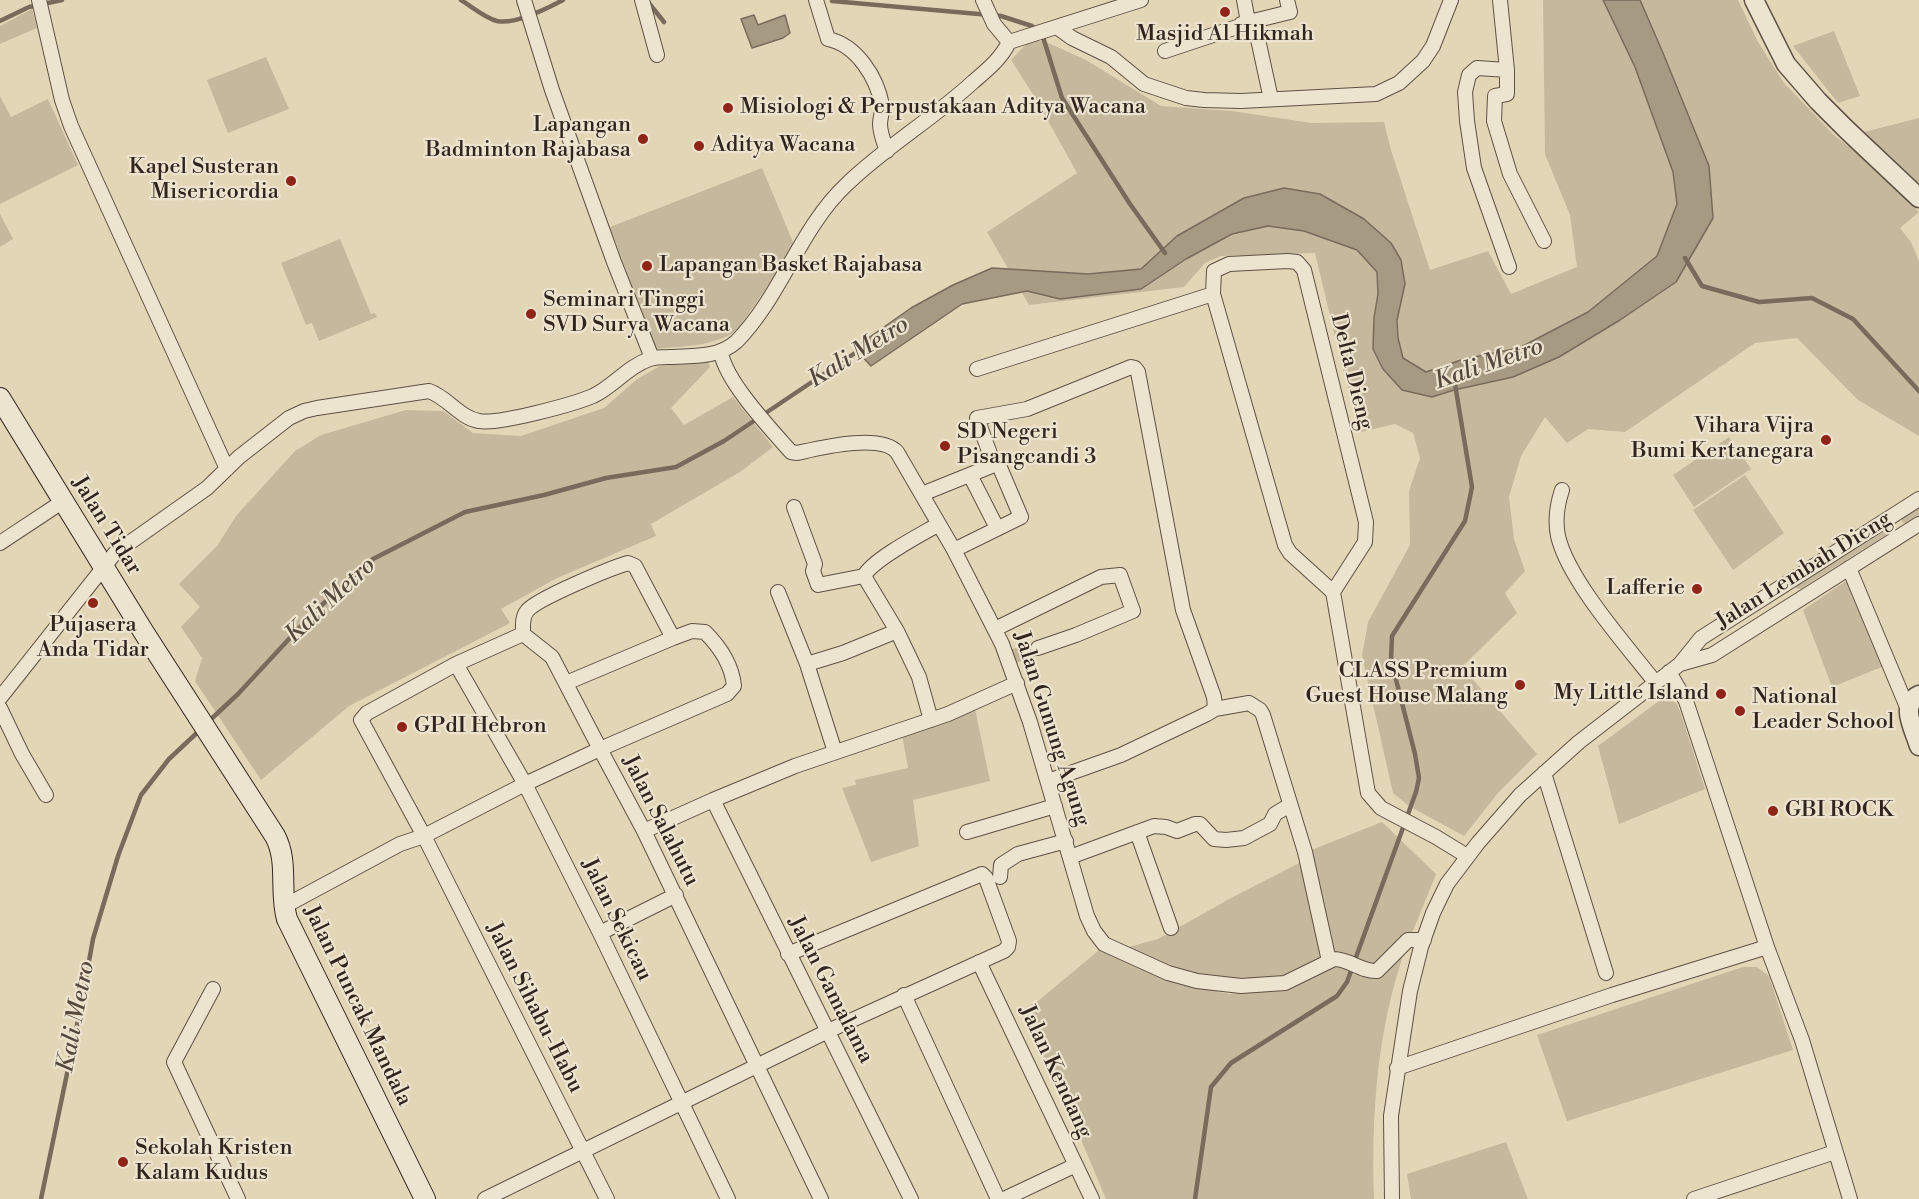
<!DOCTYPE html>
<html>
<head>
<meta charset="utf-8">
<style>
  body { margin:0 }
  canvas { display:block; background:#e3d6b7 }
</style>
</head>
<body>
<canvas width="1919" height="1199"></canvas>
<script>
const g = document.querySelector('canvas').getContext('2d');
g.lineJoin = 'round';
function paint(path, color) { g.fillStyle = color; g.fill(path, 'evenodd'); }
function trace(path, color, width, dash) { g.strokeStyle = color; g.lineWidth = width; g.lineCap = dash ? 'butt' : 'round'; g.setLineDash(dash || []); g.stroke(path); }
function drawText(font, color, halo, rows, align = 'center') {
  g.font = font + ' "Libre Bodoni",serif'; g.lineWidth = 4.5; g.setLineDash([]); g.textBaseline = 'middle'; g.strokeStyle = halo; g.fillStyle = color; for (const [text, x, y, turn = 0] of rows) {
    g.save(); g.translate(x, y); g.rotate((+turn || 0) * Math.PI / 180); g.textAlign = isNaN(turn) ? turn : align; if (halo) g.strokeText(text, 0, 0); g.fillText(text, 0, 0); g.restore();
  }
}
const green = new Path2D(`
  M 1543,0 L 1738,0 L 1758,42 L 1784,83 L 1835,136 L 1871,164 L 1919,212 L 1900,228 L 1911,242 L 1919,261 L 1919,436 L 1858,400 L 1797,338 L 1755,343 L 1625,432 L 1588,429 L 1567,443 L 1545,417 L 1521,456 L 1509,497 L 1514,539 L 1525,571 L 1505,593 L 1517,613 L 1462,667 L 1537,754 L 1498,793 L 1464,836 L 1409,806 L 1393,793 L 1362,656 L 1368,622 L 1410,545 L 1409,491 L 1420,458 L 1413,433 L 1395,424 L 1361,432 L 1342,366 L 1315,253 L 1221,256 L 1205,263 L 1184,287 L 1029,305 L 987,232 L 1077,173 L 1036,99 L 1011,60 L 1030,40 L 1046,42 L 1086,60 L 1161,106 L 1232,111 L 1311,123 L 1384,122 L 1391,150 L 1430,270 L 1488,251 L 1511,294 L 1577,267 L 1570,215 L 1545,154 Z
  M 32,9 L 37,28 L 0,44 L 0,26 Z
  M 1834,31 L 1860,96 L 1838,103 L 1793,46 Z
  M 266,57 L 289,109 L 228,133 L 207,80 Z
  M 0,96 L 11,117 L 48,99 L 78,165 L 0,204 Z
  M 1919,118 L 1919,185 L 1864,132 Z
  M 762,168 L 795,247 L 738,329 C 716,347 682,346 655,349 L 610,227 Z
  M 0,214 L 13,239 L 0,247 Z
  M 340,239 L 371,314 L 375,313 L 377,317 L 319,341 L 312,323 L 306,325 L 281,263 Z
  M 708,361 L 710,367 L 671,408 L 684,425 L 733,397 L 773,447 L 740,472 L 651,524 L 656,536 L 557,578 L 501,609 L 510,623 L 349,706 L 261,780 L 195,681 L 202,658 L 181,627 L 200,607 L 179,584 L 217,546 L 236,516 L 295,451 L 321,435 L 406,410 L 443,411 L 473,433 L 521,436 L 604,408 L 637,379 L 660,366 Z
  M 1729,437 L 1751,469 L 1694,507 L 1673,475 Z
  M 1745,475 L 1784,533 L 1733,570 L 1693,510 Z
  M 1919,506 L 1919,517 L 1907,524 L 1902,522 L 1902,516 Z
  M 1885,529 L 1887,531 L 1886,535 L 1800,589 L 1796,588 L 1795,586 Z
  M 1846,581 L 1882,667 L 1832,687 L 1803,610 Z
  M 1668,699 L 1676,703 L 1680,711 L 1705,789 L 1619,824 L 1598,746 L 1659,701 Z
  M 975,709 L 990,781 L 913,800 L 919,846 L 871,862 L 842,788 L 856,785 L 855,780 L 908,768 L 902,735 Z
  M 1382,822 L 1436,874 C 1426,900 1415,925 1405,950 C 1377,1030 1371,1116 1374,1199 L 1106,1199 L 1069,1111 L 1020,1011 L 1038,1001 L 1104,946 L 1129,964 L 1163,979 L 1229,994 L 1273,990 L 1308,981 L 1309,968 L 1281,980 L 1235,980 L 1194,976 L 1125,948 L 1158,939 L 1233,897 L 1311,857 L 1309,851 Z
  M 1743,967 L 1757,967 L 1769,976 L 1793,1050 L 1567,1121 L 1537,1035 Z
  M 1506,1142 L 1528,1199 L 1411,1199 L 1407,1174 Z`);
const water = new Path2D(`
  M 1603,0 L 1640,0 L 1663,53 L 1709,166 L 1713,218 L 1676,282 L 1620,320 L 1559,357 L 1513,377 L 1454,390 L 1432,397 L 1402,390 L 1383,369 L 1373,349 L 1374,318 L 1378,294 L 1377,272 L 1357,250 L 1304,231 L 1268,226 L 1232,234 L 1186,259 L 1141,289 L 1060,299 L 1027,291 L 962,304 L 871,366 L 854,348 L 911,308 L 953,285 L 992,268 L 1088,274 L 1141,269 L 1177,236 L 1244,198 L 1284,188 L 1320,194 L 1364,219 L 1391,243 L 1401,260 L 1405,284 L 1397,320 L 1398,338 L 1403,358 L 1426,372 L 1464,359 L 1519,348 L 1588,312 L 1657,256 L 1677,204 L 1673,172 L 1635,67 Z
  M 754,15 L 758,25 L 785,15 L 790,33 L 783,38 L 752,48 L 741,19 Z`);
const stream = new Path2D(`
  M 461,0 C 471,6 485,18 497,21 C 515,25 548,8 563,0
  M 832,1 L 1001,16 L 1032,26 L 1043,37 L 1062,98 L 1130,204 L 1165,253
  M 648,2 L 664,22
  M 0,21 L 29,7 L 62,0
  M 1685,258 L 1702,286 L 1759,302 L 1812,298 L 1853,319 L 1919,391
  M 208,722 L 238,694 L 314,612 L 373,559 L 465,512 L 544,495 L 606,478 L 676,467 L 724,441 L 861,349
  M 41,1199 L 80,1011 L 93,939 L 118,856 L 141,795 L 169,759 L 200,730
  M 1195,1199 L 1211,1087 L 1231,1063 L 1337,996 L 1347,982 L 1416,792 L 1419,778 L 1415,754 L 1391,660 L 1392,636 L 1465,521 L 1472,487 L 1455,384`);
const minorTunnel = new Path2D(`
  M 1011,657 L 1038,648`);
const minor = new Path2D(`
  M 39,0 L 62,100 L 71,126 L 227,469
  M 524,0 L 552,90 L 614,262 L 652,358
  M 642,0 L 657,55
  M 816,0 L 828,39 C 857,45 877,78 882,105 C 883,111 880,118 880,124 C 880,133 884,143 887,151
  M 983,0 L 994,24 L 1009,42
  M 1244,0 L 1248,22
  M 1500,0 L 1507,70 L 1507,94 L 1495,96 L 1494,121 L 1510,174 L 1544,241
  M 1254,21 L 1271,99
  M 1058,28 L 1072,38 L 1111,57 L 1144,84 L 1186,98 L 1204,100 L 1241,101 L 1376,94 L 1399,83 L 1423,61 L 1433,46 L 1451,0
  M 1165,51 L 1240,26 L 1241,24 L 1290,12 L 1287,0
  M 1507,70 L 1477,68 L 1469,75 L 1465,92 L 1467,121 L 1474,168 L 1509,267
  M 721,353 C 727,383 770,428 791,452 L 797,453 C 820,448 880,433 897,452 L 954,550 L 1002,644 L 1030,722 L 1087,916 L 1094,931 L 1104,944 L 1168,973 L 1197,981 L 1241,986 L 1285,983 L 1334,959 C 1349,959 1362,972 1377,971 L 1408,940 L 1424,940
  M 977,369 L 1213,294
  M 970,475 L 997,528
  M 1562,490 C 1557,505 1555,521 1558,536 C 1568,580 1626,645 1655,682
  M 922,494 L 994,465 L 977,418 L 1027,409 L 1131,367 L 1135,368 L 1138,372 L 1183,610 L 1214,697 L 1215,709 L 1207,714 L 1121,755 L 1048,781
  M 794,507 L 815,564 L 813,571 L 818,585 L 864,576
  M 0,543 L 62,502
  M 954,550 L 1021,517 L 998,463 L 994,465
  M 1849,568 L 1907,707
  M 778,592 L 807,664 L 835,752
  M 1333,592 L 1290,553 L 1285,545 L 1213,294 L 1214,271 L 1229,264 L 1288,261 L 1297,262 L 1304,270 L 1366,522 L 1365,542 L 1333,592 L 1368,793 L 1381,808 L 1436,837 L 1467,856
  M 995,629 L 1101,577 L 1120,575 L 1133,611 L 1076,635 L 1038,648
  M 523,634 C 523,626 522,617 527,611 C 536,599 611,568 628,563 L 635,566 L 673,638 L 692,631 L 705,632 C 719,646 732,665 734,686 L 727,694 L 600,749 L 552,657 L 523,634 L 456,664 L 367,713 L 361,720 L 424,836 L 607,1199
  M 456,664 L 525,784 L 600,933 L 728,1199
  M 807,664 L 843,653 L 897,631
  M 1680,664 L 1712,655 L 1919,524
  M 1669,672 L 1686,701 L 1767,947 L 1802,1040 L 1850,1199
  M 566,683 L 673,638
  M 0,698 L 115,553 L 207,488 L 239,457 L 289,418 L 304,411 L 317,408 L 429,391 C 447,397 460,418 479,421 C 498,425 574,404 593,396 C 614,386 628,366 650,359 C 656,357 663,357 668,357 C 692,356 719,358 737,341 C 781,296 801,227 846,185 C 885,147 933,119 973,82 C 987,70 1001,59 1009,42 L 1141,0
  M 0,708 L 22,754 L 46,795
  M 1215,709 L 1249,703 L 1260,710 L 1263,715 L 1305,852 L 1329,961
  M 931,720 L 919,677 L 897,631 L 864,576 C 873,559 922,534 939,524
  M 1544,773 L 1606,973
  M 713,800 L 911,1199
  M 644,831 L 713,800 L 795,766 L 948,714 L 1017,683
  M 967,832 L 1055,806
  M 1137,832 L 1171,928
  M 1070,857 L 1154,826 L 1166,827 L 1177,831 L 1195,824 L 1200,824 L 1214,839 L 1226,840 L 1244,838 L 1270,824 L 1275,814 L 1290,805
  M 1000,877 L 1001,865 L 1018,854 L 1066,841
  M 283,907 L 400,844 L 424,836 L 525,784 L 600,749 L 644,831 L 821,1199
  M 600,933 L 676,895
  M 979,962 L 1092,1199
  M 213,989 L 174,1062 L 238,1199
  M 904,995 L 998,1199
  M 1397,1068 L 1612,995 L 1767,947
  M 485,1199 L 828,1031 L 1004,951 L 1008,947 L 1009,941 L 986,878 L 982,874 L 788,954
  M 1004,1199 L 1076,1165
  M 1392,1199 L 1391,1116 L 1410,991 L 1421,947 L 1433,913 L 1447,884 L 1478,843 L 1520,795 L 1579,742 L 1680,664 L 1701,638 L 1919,499
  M 1694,1199 L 1835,1152`);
const tertiary = new Path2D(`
  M 1754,0 L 1786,64 L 1818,101 L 1847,130 L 1919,198
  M 1919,695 C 1899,705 1914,729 1919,746`);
const secondary = new Path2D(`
  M 0,398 L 143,631 L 275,836 C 289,862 279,892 287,919 L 425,1199`);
const markers = [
  [1225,12,6,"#8f2418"],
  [728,108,6,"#8f2418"],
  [643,139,6,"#8f2418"],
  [699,146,6,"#8f2418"],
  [291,181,6,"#8f2418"],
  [647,266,6,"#8f2418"],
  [531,314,6,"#8f2418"],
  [1826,440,6,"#8f2418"],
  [945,446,6,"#8f2418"],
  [1697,589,6,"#8f2418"],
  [93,603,6,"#8f2418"],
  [1520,685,6,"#8f2418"],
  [1721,694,6,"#8f2418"],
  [1740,711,6,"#8f2418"],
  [402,727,6,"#8f2418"],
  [1773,811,6,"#8f2418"],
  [123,1162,6,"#8f2418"]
];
const poiNames = [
  ["Masjid Al Hikmah",1225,35,"center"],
  ["Misiologi & Perpustakaan Aditya Wacana",740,108],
  ["Lapangan",631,126,"right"],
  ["Badminton Rajabasa",631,151,"right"],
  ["Aditya Wacana",711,146],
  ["Kapel Susteran",279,168,"right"],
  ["Misericordia",279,193,"right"],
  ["Lapangan Basket Rajabasa",659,266],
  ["Seminari Tinggi",543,301],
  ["SVD Surya Wacana",543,326],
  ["Vihara Vijra",1814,427,"right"],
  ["Bumi Kertanegara",1814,452,"right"],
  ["SD Negeri",957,433],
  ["Pisangcandi 3",957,458],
  ["Lafferie",1685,589,"right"],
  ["Pujasera",93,626,"center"],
  ["Anda Tidar",93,651,"center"],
  ["CLASS Premium",1508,672,"right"],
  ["Guest House Malang",1508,697,"right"],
  ["My Little Island",1709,694,"right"],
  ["National",1752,698],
  ["Leader School",1752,723],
  ["GPdI Hebron",414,727],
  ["GBI ROCK",1785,811],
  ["Sekolah Kristen",135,1149],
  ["Kalam Kudus",135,1174]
];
const streetNames = [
  ["Delta Dieng",1351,372,76],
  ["Jalan Tidar",106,526,58],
  ["Jalan Lembah Dieng",1804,571,-32],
  ["Jalan Gunung Agung",1051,729,72],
  ["Jalan Salahutu",660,821,63],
  ["Jalan Sekicau",616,920,64],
  ["Jalan Gamalama",830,990,63],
  ["Jalan Puncak Mandala",357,1006,64],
  ["Jalan Sihabu-Habu",534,1008,63],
  ["Jalan Kendang",1055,1072,65]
];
const waterNames = [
  ["Kali Metro",859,353,-32],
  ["Kali Metro",1489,365,-19],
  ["Kali Metro",331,601,-43],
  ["Kali Metro",77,1017,-79]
];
paint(green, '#c5b89d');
paint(water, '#a79a83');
trace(water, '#786b5b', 1.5);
trace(stream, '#786b5b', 4.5);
trace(minorTunnel, '#c0b398', 14, [14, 7]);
trace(minor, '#5e5144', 16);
trace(tertiary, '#5e5144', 21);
trace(secondary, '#32251e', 22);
trace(minor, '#ede4d0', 14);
trace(tertiary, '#ede4d0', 18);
trace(secondary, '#ede4d0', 20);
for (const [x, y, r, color] of markers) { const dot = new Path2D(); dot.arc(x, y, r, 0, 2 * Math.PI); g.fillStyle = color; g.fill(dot); trace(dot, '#ede4d0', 2); }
drawText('22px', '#32251e', '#ede4d0', poiNames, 'left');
drawText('22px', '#32251e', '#ede4d0', streetNames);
drawText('italic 24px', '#55483c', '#ede4d0', waterNames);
</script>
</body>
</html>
